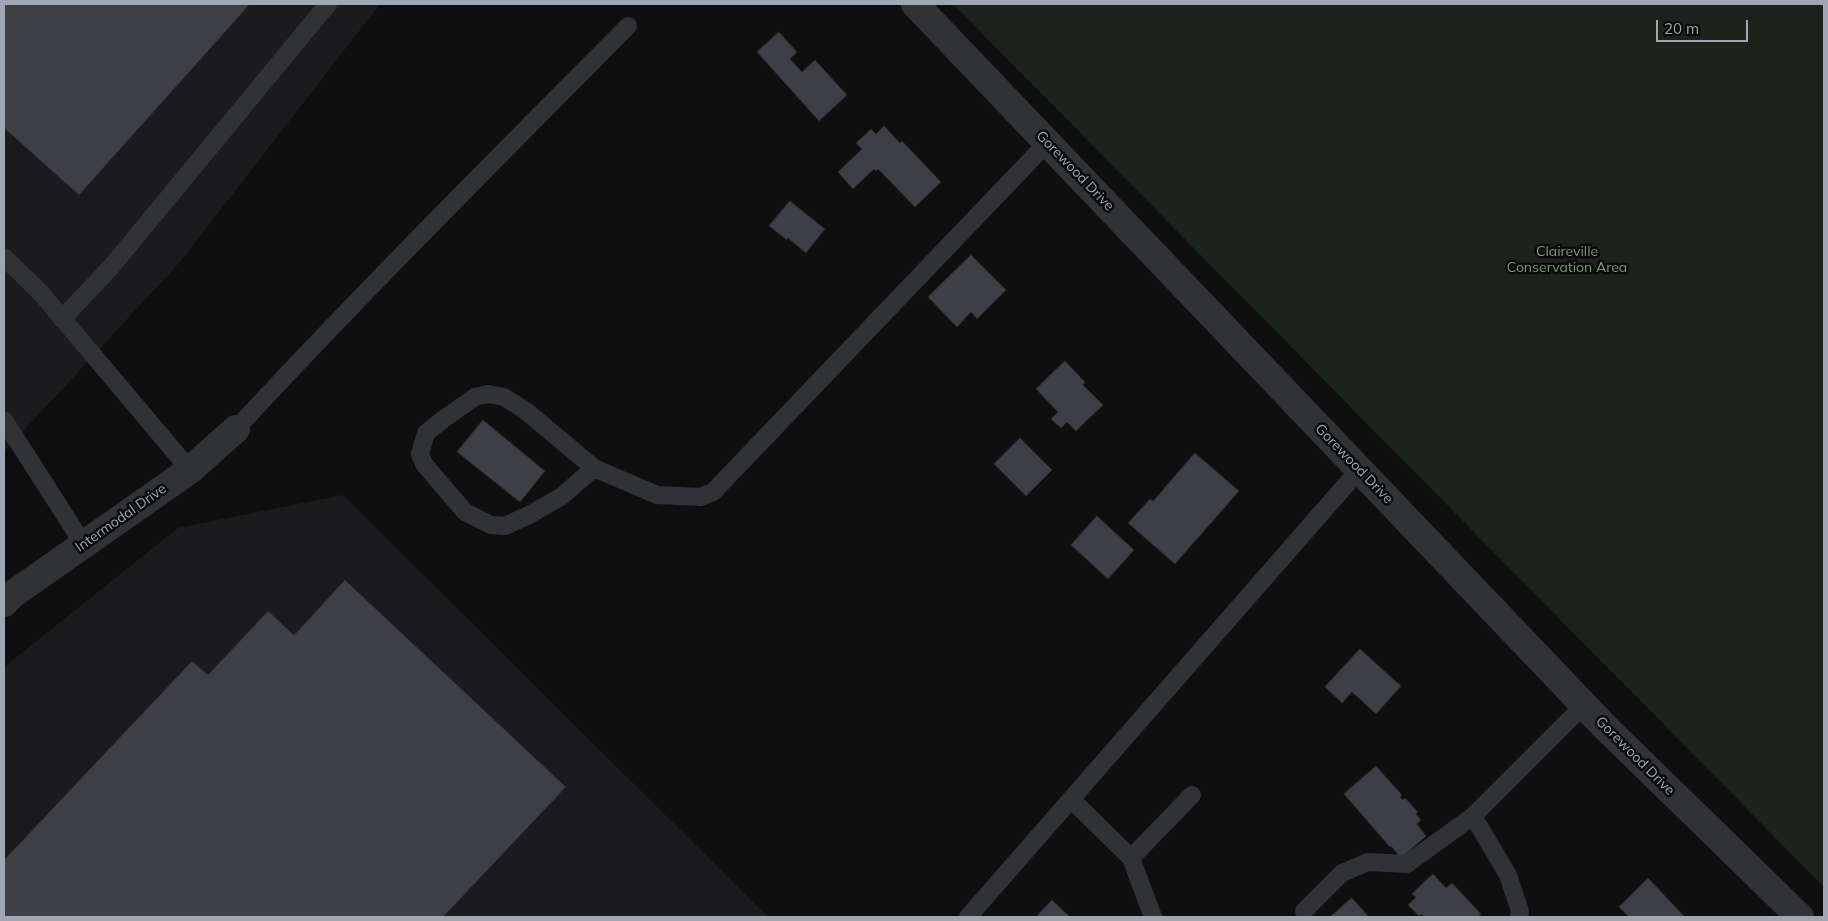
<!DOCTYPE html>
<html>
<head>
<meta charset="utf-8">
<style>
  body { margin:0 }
  #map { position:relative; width:1828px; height:921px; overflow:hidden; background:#0f0f10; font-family:Mulish,sans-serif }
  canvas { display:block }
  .frame { position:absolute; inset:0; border:5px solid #a0a7b2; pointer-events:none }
  .scale { position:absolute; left:1656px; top:20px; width:92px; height:22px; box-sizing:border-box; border:2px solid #a0a7b2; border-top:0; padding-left:6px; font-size:15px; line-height:18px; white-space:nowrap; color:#a0a7b2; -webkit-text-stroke:4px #0a0a0b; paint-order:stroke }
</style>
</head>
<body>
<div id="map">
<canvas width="1828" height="921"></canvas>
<div class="frame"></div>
<div class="scale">20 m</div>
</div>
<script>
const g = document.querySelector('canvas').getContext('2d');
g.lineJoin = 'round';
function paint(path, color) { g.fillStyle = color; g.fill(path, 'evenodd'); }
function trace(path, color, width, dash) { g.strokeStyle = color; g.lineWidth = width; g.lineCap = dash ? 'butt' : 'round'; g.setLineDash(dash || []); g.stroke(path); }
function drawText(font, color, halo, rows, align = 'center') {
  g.font = font + ' Mulish,sans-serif'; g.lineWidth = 5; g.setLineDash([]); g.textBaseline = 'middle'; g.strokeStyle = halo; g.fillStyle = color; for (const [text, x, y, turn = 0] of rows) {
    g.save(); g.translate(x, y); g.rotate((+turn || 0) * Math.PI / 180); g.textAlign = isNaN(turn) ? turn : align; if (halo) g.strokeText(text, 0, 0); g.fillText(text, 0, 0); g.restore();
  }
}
const built = new Path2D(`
  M 4,4 L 380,4 L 180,262 L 4,452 Z
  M 343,495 L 768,917 L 4,917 L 4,667 L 178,528 Z`);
const green = new Path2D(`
  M 953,4 L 1824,4 L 1824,887 Z`);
const building = new Path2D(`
  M 4,4 L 250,4 L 79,195 L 4,128 Z
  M 779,32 L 797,52 L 790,59 L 802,72 L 815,60 L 847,95 L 819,121 L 757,52 Z
  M 884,126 L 900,143 L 902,141 L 941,182 L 915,207 L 878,169 L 876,171 L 874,169 L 853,189 L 838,172 L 862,149 L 856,143 L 871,129 L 876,134 Z
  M 790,201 L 825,229 L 806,253 L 788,238 L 787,240 L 769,226 Z
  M 971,255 L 1006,290 L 977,319 L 971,312 L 957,327 L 928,297 Z
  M 1065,361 L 1085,382 L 1083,385 L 1103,405 L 1076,431 L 1067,422 L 1061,428 L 1051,419 L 1058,412 L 1036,389 Z
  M 483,420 L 545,471 L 520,502 L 457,452 Z
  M 1020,438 L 1052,470 L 1026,496 L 994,464 Z
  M 1195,453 L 1239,491 L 1175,564 L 1128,523 L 1150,499 L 1153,501 Z
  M 1097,516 L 1134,550 L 1108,579 L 1071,545 Z
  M 345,580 L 566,787 L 443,917 L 4,917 L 4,860 L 192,661 L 208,675 L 268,611 L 294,635 Z
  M 1360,649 L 1401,686 L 1376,714 L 1352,692 L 1342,703 L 1325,687 Z
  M 1376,766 L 1402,795 L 1400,797 L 1403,800 L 1405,798 L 1418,812 L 1416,814 L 1421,820 L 1417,824 L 1426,836 L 1401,858 L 1391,846 L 1390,847 L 1344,794 Z
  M 1433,874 L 1446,888 L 1452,883 L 1481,914 L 1478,917 L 1424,917 L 1421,914 L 1419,916 L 1408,905 L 1416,897 L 1412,894 Z
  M 1648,878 L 1685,917 L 1629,917 L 1619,907 Z
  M 1352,898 L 1369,917 L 1330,917 Z
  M 1052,900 L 1070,917 L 1036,917 Z`);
const lane = new Path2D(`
  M 4,257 L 40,292 L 190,470
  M 62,319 L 111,267 L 328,4
  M 4,420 L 84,545
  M 236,429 C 363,292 496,159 628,26
  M 594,468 L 562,496 L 531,514 L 505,526 L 491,525 L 465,512 L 424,464 L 420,454 L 426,433 L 445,418 L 475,397 L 488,394 L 504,397 L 526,411 L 594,468 L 657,495 L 700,497 L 713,492 L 1047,143
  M 1071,799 L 1131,858 L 1153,917
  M 1131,858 L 1192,795
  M 1304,911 L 1342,873 L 1368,862 L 1407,864 L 1473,816
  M 968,917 L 1359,470
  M 1519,917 L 1520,911 L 1508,875 L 1473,816 L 1584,705`);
const street = new Path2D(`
  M 915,4 L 1605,727 L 1800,917
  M 4,603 L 13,594 L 190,470 L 236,429`);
const streetNames = [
  ["Gorewood Drive",1075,171,46],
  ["Gorewood Drive",1354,464,46],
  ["Intermodal Drive",121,518,-35],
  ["Gorewood Drive",1635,756,45]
];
const parkNames = [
  ["Claireville",1567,252],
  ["Conservation Area",1567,268]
];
paint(built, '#1b1b1d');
paint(green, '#1c231c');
paint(building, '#3e3f44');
trace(building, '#29292c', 1);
trace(lane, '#303235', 18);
trace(street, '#303235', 28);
drawText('14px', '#a0a7b2', '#0a0a0b', streetNames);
drawText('14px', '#789d77', '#0a0a0b', parkNames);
</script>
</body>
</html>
